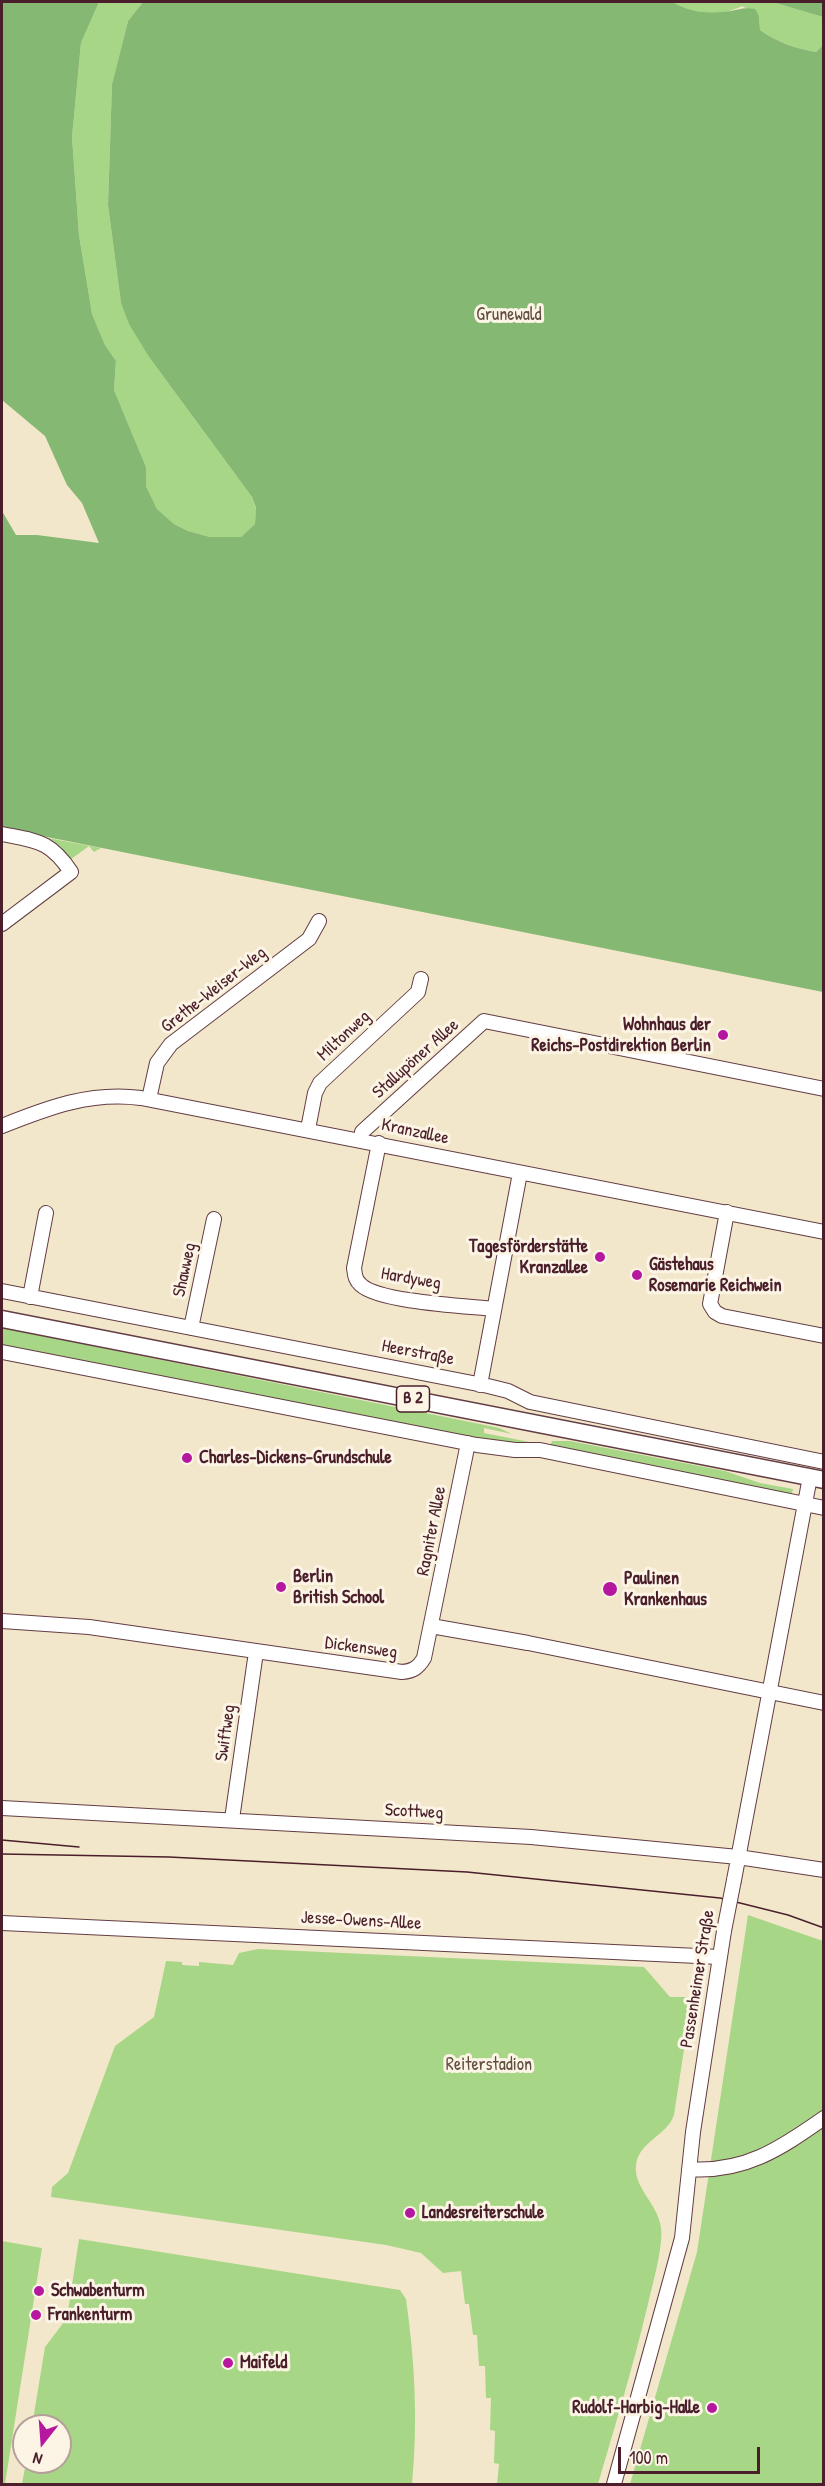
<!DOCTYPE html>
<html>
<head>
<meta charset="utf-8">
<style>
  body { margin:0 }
  #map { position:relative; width:825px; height:2486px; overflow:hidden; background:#f3e7cb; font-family:"Patrick Hand",sans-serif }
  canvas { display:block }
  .frame { position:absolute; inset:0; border:3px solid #4a1f2b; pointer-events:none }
  .north { position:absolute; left:12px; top:2414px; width:60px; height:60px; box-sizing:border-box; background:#fcf5e5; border:2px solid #b59f9b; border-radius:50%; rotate:197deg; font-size:16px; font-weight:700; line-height:24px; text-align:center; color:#4a1f2b }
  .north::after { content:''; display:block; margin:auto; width:21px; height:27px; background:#b5179e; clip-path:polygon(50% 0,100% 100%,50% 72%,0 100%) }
  .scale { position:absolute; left:618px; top:2447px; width:142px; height:27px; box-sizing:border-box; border:3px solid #4a1f2b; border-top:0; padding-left:8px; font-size:18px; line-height:21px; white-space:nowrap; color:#4a1f2b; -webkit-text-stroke:4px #fcf5e5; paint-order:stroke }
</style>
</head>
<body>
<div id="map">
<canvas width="825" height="2486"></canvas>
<div class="frame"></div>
<div class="north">N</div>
<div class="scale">100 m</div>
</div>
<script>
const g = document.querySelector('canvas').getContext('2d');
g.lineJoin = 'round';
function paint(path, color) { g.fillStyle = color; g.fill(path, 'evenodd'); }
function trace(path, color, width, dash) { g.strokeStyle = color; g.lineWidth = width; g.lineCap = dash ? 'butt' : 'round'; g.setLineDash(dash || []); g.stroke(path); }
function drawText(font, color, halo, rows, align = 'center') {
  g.font = font + ' "Patrick Hand",sans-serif'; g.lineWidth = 6; g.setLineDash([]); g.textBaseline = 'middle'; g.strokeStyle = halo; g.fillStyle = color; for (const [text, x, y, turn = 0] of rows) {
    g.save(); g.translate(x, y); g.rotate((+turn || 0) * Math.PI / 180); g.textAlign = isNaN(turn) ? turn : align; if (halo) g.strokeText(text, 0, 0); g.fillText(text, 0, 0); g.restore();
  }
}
const green = new Path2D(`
  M 99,2 L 143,2 L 128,21 L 112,84 L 108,205 L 121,303 L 149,357 L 252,497 L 256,509 L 255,524 L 241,537 L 210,537 L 188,531 L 174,524 L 157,509 L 146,486 L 146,467 L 114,390 L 116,361 L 105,345 L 92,314 L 79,235 L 72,137 L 81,43 Z
  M 673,2 L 772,2 L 823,17 L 823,45 L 816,52 C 795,48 778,43 760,30 L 759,16 L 742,6 C 721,17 692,14 673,2 Z
  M 48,838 L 101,848 L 94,852 L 89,846 L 70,860 L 58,845 Z
  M 2,1328 L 475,1423 L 499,1428 L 512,1434 L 484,1428 L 484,1433 L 550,1446 L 552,1441 L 570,1441 L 725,1471 L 760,1483 L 793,1489 L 791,1497 L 500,1446 L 2,1347 Z
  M 748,1915 L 823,1941 L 823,2484 L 630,2484 L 697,2252 Z
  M 258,1949 L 644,1967 L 670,1997 L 686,1997 L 689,2017 L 674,2115 C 667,2136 639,2141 636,2165 C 633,2192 666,2207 661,2241 C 659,2263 652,2286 647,2308 C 633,2367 615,2426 598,2484 L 497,2484 L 499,2464 L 494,2463 L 495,2431 L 490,2430 L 491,2398 L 486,2398 L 485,2366 L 479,2366 L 477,2335 L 473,2335 L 469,2304 L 465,2304 L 461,2271 L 443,2273 L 421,2253 L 386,2245 L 51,2197 L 52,2187 L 68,2173 L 115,2046 L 154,2017 L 166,1961 L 182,1962 L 182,1965 L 199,1966 L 199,1962 L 233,1965 L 239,1953 Z
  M 79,2239 L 400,2290 L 406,2299 C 415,2362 418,2422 412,2484 L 22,2484 L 26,2462 L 60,2462 L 60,2426 L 32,2426 L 45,2347 L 67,2318 Z
  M 2,2241 L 42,2248 L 5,2484 L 2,2484 Z`);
const forest = new Path2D(`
  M 2,2 L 99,2 L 81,43 L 72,137 L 79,235 L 92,314 L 105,345 L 116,361 L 114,390 L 146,467 L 146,486 L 157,509 L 174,524 L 188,531 L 210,537 L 241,537 L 255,524 L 256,508 L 252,497 L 149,357 L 129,324 L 121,303 L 108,205 L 112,84 L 128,21 L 143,2 L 673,2 C 691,13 710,14 731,11 C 740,9 744,7 755,9 L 759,16 L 760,30 C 778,43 795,48 816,52 L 823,45 L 823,992 L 2,828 L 2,511 L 16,535 L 37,535 L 99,543 L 82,503 L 67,485 L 45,436 L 2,400 Z
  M 772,2 L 823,2 L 823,17 Z`);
const minor = new Path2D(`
  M 2,834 C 36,841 50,840 71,872 L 2,924
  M 149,1099 L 157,1063 L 171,1044 L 309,939 L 319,921
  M 2,1126 C 47,1108 91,1091 141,1098 L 824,1232
  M 308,1129 L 315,1093 L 320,1083 L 418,992 L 421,979
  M 361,1139 L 362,1132 L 484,1021 L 824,1089
  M 379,1143 L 354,1268 C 355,1275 355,1280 361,1285 C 379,1302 466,1306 494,1309
  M 727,1212 L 710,1304 L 715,1312 L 722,1316 L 824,1336
  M 2,1291 L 488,1386 L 508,1391 L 530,1402 L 824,1462
  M 30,1297 L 46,1213
  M 191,1328 L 214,1219
  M 2,1352 L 477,1445 L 515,1450 L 540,1450 L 824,1508
  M 480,1385 L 520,1173
  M 2,1621 L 89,1627 L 402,1672 C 413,1671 418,1668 424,1658 L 468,1443
  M 431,1626 L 528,1643 L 824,1703
  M 2,1808 L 531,1837 L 738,1857 L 824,1870
  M 232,1819 L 256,1652
  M 734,1880 L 810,1477
  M 2,1923 L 719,1957
  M 689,2169 C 744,2173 780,2149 824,2118
  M 614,2484 L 682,2238 L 693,2132 L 724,1931`);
const major = new Path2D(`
  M 2,1319 L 824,1480`);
const tram = new Path2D(`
  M 2,1840 L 79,1847
  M 2,1854 L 169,1857 L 467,1872 L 720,1898 L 788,1915 L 824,1928`);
const minorBridge = new Path2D(`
  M 724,1931 L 734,1880`);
const markers = [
  [723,1035,6,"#b5179e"],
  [600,1257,6,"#b5179e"],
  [637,1275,6,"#b5179e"],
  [187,1458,6,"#b5179e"],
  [281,1587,6,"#b5179e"],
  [610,1589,8,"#b5179e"],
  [410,2213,6,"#b5179e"],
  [39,2291,6,"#b5179e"],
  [36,2315,6,"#b5179e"],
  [228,2363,6,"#b5179e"],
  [712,2408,6,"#b5179e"]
];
const shields = [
  [413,1399,33]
];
const shieldNames = [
  ["B 2",413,1399]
];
const parkNames = [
  ["Grunewald",509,315],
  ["Reiterstadion",489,2065]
];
const streetNames = [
  ["Grethe-Weiser-Weg",214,990,-38],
  ["Miltonweg",344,1036,-43],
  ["Stallupöner Allee",416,1059,-42],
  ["Kranzallee",415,1132,12],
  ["Shawweg",185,1270,-78],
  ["Hardyweg",411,1279,10],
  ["Heerstraße",418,1353,11],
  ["Ragniter Allee",432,1531,-79],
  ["Dickensweg",361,1648,8],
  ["Swiftweg",226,1733,-82],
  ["Scottweg",414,1812,3],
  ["Jesse-Owens-Allee",361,1921,3],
  ["Passenheimer Straße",698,1979,-81]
];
const poiNames = [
  ["Wohnhaus der",711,1025,"right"],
  ["Reichs-Postdirektion Berlin",711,1046,"right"],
  ["Tagesförderstätte",588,1247,"right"],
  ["Kranzallee",588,1268,"right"],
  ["Gästehaus",649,1265],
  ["Rosemarie Reichwein",649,1286],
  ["Charles-Dickens-Grundschule",199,1458],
  ["Berlin",293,1577],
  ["British School",293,1598],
  ["Paulinen",624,1579],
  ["Krankenhaus",624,1600],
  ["Landesreiterschule",422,2213],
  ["Schwabenturm",51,2291],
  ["Frankenturm",48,2315],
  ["Maifeld",240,2363],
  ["Rudolf-Harbig-Halle",700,2408,"right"]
];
paint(green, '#a7d786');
paint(forest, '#85b873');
trace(minor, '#633d43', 16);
trace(major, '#633d43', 19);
trace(minor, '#fff', 14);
trace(major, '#fff', 16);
trace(tram, '#4a1f2b', 1.5);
trace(minorBridge, '#633d43', 16, []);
trace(minorBridge, '#fff', 14);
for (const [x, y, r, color] of markers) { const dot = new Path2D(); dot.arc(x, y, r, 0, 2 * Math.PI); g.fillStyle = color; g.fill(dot); trace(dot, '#fcf5e5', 2); }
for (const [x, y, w] of shields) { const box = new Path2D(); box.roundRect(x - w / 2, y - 13, w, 26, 4.5); g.fillStyle = '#fcf5e5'; g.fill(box); trace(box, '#4a1f2b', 1.5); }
drawText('bold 16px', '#4a1f2b', null, shieldNames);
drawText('18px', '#614d42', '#fcf5e5', parkNames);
drawText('18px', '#4a1f2b', '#fcf5e5', streetNames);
drawText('bold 18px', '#4a1f2b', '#fcf5e5', poiNames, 'left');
</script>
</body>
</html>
